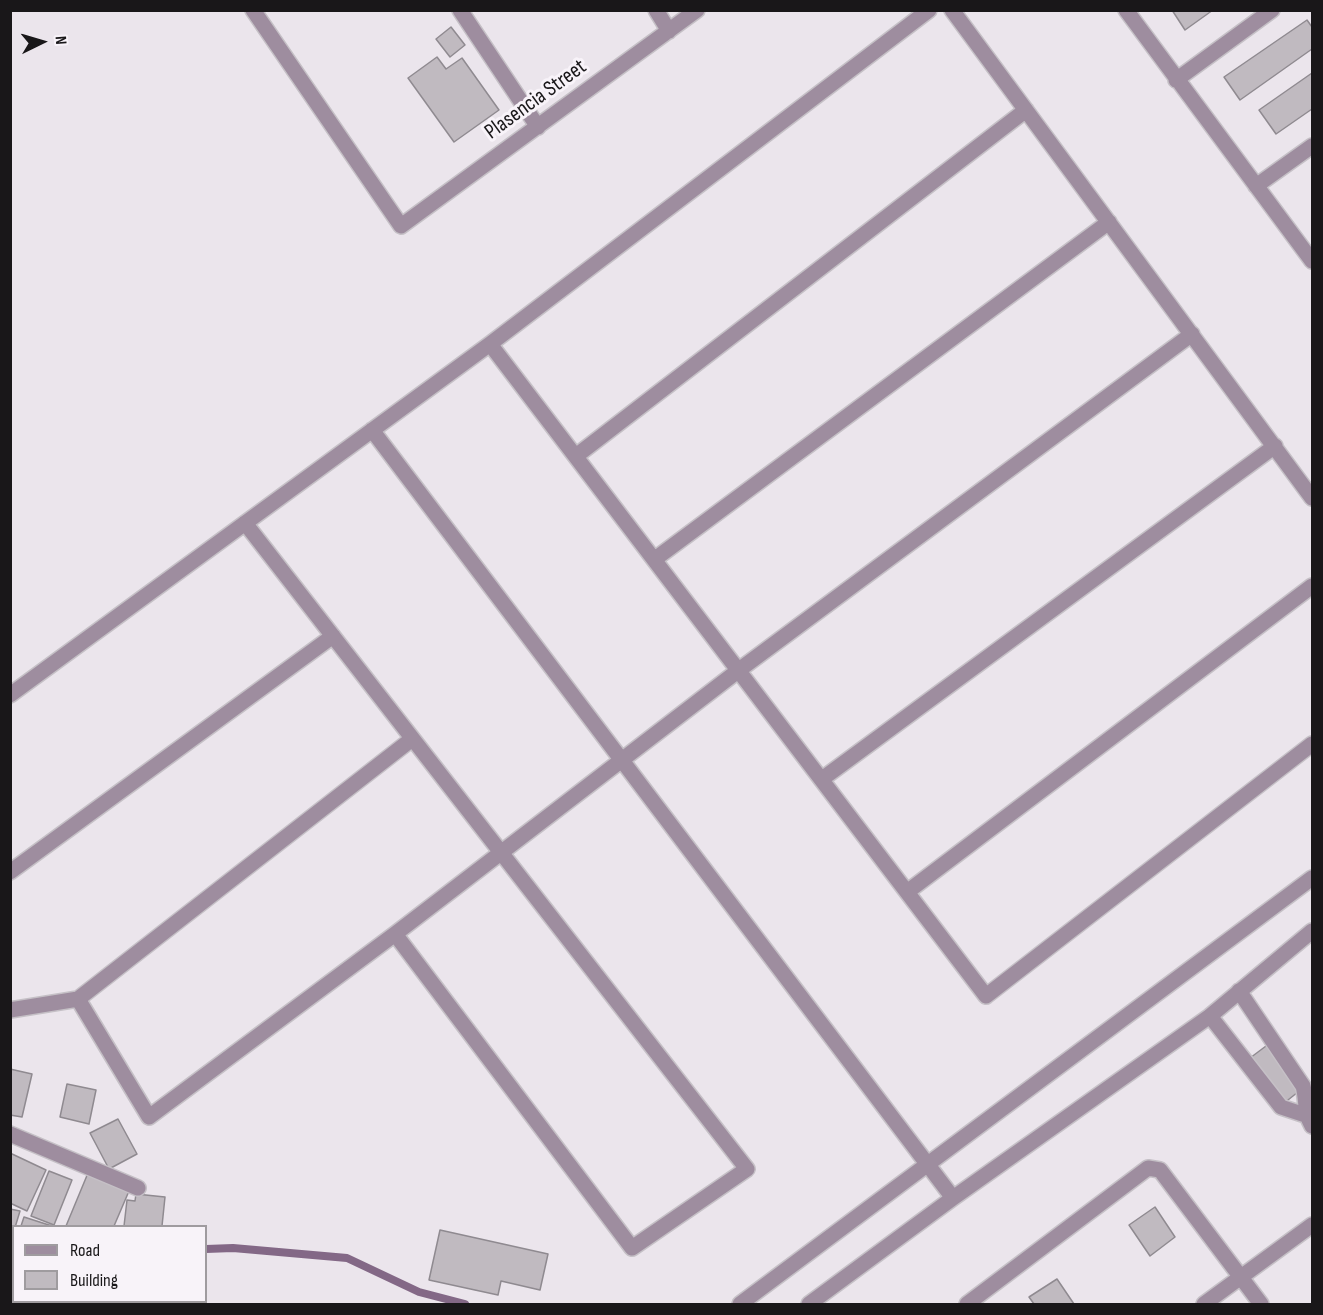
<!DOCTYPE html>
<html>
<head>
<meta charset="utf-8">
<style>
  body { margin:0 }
  #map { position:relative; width:1323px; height:1315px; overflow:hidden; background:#ebe5ec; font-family:"Sofia Sans Condensed",sans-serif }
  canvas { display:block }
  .frame { position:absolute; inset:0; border:12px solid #191719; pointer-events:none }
  .legend { position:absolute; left:12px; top:1225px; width:195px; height:78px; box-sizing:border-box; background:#f8f3f9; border:2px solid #9f9b9f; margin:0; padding:8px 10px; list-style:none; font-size:18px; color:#191719 }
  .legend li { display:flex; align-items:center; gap:12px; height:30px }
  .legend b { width:30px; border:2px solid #9f9b9f }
  .north { position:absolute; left:12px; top:12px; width:60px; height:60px; -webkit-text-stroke:4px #f8f3f9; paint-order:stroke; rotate:85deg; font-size:16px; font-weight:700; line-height:24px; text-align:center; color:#191719 }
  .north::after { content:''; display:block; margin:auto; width:21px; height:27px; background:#191719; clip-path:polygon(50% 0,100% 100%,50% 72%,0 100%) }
</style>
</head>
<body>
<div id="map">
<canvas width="1323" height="1315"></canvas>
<div class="frame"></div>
<ul class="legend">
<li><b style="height:8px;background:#9e8d9f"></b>Road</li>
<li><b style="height:16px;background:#c0bac0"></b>Building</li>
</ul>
<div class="north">N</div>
</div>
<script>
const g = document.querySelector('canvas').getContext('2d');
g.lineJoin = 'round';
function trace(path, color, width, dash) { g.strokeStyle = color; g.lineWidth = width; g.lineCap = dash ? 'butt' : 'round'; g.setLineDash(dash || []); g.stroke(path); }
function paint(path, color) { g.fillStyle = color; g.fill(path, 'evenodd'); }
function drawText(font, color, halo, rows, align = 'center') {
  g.font = font + ' "Sofia Sans Condensed",sans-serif'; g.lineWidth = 6; g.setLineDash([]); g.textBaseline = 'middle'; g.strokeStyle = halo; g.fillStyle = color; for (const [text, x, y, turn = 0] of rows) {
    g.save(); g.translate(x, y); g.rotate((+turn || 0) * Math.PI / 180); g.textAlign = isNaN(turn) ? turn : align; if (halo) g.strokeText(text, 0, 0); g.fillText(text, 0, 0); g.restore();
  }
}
const stream = new Path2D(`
  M 206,1249 L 233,1248 L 347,1258 L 419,1292 L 465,1304
  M 10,1262 L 14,1262`);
const building = new Path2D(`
  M 1172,10 L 1213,10 L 1185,30 Z
  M 1307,20 L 1312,27 L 1312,49 L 1240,100 L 1224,77 Z
  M 451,27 L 465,45 L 450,57 L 436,39 Z
  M 437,57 L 446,69 L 462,58 L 499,110 L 454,142 L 408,78 Z
  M 1312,73 L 1312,109 L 1276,134 L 1259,110 Z
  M 1270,1043 L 1303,1088 L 1283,1104 L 1250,1058 Z
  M 10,1069 L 32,1074 L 22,1117 L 10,1115 Z
  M 67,1084 L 96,1090 L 89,1124 L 60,1117 Z
  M 118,1119 L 137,1154 L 109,1169 L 90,1133 Z
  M 10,1153 L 46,1170 L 27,1211 L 10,1203 Z
  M 49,1171 L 72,1180 L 54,1225 L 31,1216 Z
  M 88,1173 L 129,1191 L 114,1226 L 66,1226 Z
  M 136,1194 L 165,1197 L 162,1226 L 124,1226 L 127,1200 L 135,1201 Z
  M 1155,1207 L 1175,1237 L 1150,1256 L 1129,1225 Z
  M 10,1209 L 20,1211 L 10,1244 Z
  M 24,1217 L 52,1226 L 21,1226 Z
  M 440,1230 L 548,1254 L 540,1290 L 501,1281 L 498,1295 L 429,1280 Z
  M 1057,1279 L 1074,1304 L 1034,1304 L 1029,1297 Z`);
const minor = new Path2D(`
  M 253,10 L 401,226 L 697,10
  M 460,10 L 538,127
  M 656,10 L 669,31
  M 952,10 L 1312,498
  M 1126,10 L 1312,261
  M 1176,80 L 1272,10
  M 1256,186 L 1312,146
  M 490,344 L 986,996 L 1312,744
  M 372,430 L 953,1198
  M 576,456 L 1026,110
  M 245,523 L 747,1169 L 632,1248 L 395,934
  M 655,559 L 1109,222
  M 10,695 L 490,344 L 929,10
  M 822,779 L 1275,446
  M 10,872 L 333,636
  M 907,892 L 1312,586
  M 1239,991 L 1303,1086 C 1307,1100 1304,1113 1312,1126
  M 78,999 L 412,739
  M 10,1010 L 78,999 L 149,1117 L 395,934 L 739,670 L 1192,334
  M 1210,1016 L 1281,1107 L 1305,1115
  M 10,1134 L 138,1188
  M 740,1304 L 1312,878
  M 809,1304 L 953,1198 L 1210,1016 L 1312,931
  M 967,1304 L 1148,1168 L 1160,1170 L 1261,1304
  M 1204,1304 L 1312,1225`);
const streetNames = [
  ["Plasencia Street",536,100,-36]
];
trace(stream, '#836886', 8);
paint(building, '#c0bac0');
trace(building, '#8f8a90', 1.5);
trace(minor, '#c5c0c6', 18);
trace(minor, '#9e8d9f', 15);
drawText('22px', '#191719', '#f8f3f9', streetNames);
</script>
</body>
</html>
